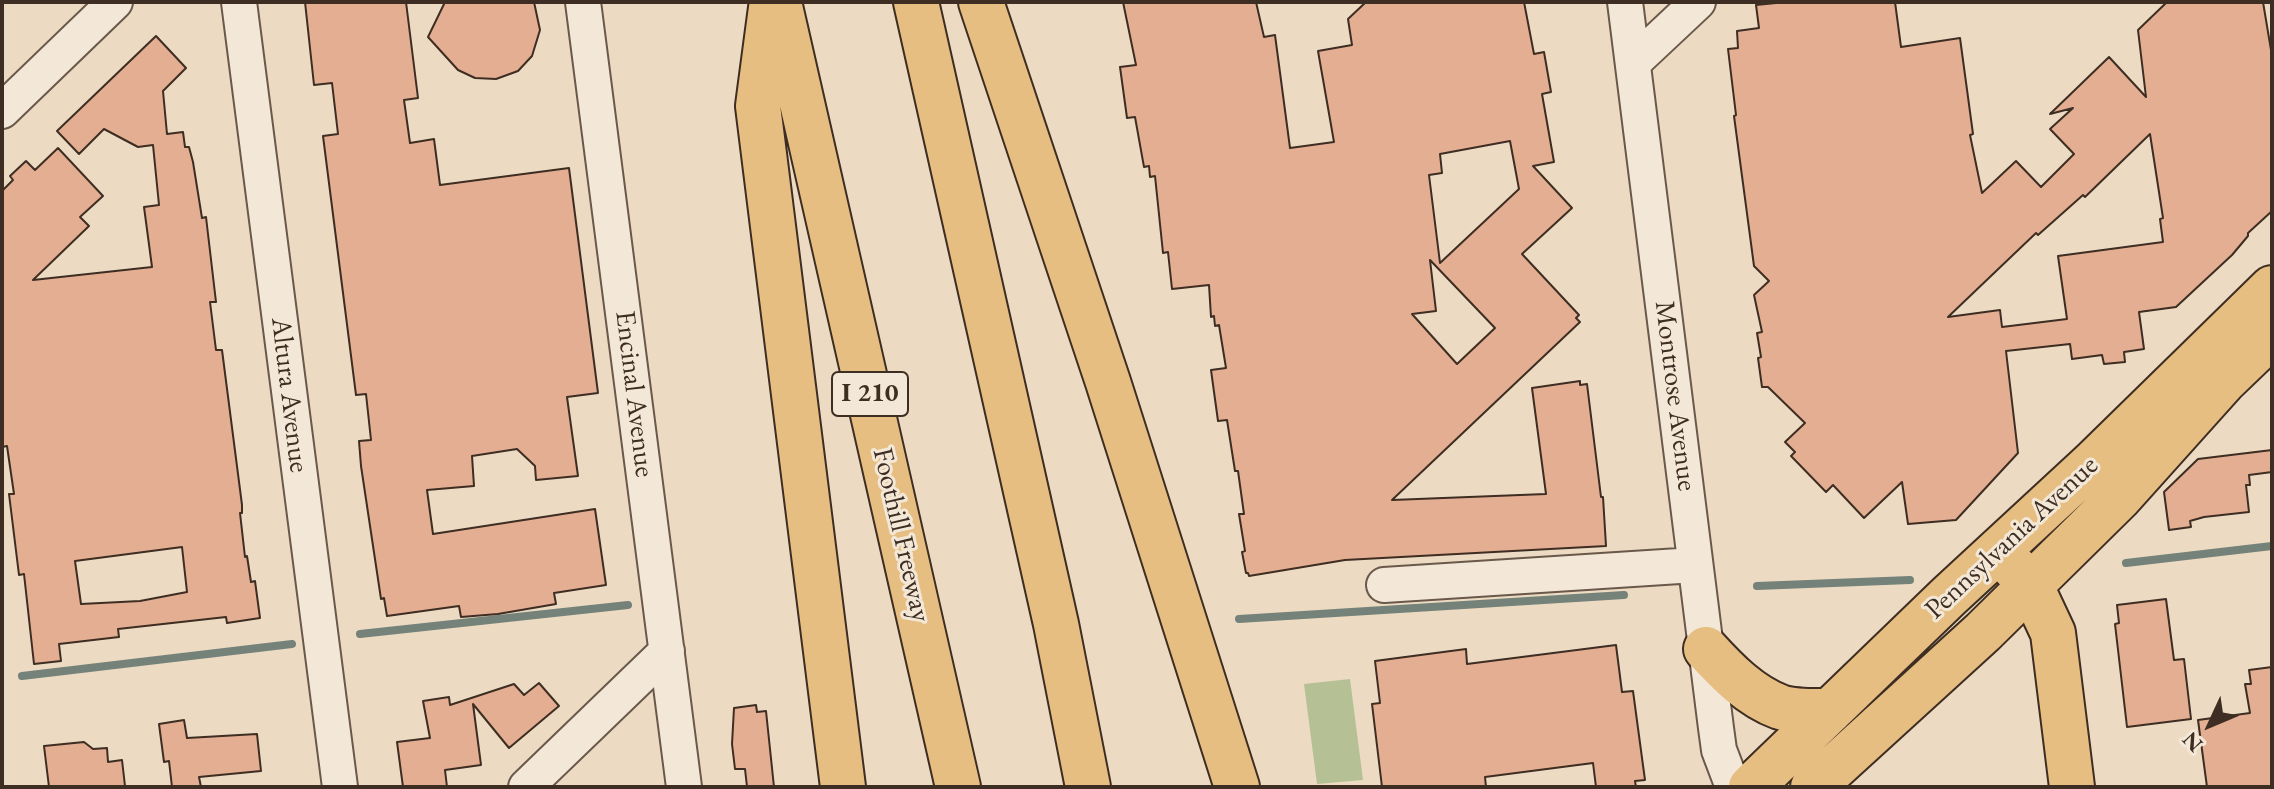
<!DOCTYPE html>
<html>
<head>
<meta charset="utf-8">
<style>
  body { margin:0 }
  #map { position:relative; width:2274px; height:789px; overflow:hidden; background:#ecdbc2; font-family:"EB Garamond",serif }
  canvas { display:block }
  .frame { position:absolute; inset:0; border:4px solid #3e2d22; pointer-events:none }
  .north { position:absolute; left:2170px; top:685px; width:80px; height:80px; -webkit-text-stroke:6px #f3e8d7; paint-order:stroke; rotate:226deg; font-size:22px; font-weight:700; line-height:32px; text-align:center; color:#3e2d22 }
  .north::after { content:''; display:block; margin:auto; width:28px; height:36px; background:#3e2d22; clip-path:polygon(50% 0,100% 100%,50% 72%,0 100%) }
</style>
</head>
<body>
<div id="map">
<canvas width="2274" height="789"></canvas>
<div class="frame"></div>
<div class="north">N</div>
</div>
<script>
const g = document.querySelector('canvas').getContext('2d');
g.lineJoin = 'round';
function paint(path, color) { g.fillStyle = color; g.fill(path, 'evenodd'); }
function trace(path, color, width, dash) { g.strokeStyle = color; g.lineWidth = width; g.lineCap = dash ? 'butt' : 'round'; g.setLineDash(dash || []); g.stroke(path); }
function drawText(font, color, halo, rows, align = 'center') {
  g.font = font + ' "EB Garamond",serif'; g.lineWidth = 6; g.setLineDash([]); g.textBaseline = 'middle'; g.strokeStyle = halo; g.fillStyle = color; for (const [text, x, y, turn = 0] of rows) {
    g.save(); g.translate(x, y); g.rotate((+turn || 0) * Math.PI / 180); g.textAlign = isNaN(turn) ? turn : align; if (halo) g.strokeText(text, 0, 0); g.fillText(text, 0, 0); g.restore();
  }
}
const green = new Path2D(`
  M 1350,679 L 1363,780 L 1317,784 L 1304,684 Z`);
const stream = new Path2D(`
  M 2126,563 L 2272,546
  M 1757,586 L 1910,580
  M 1239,619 L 1624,595
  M 360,634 L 628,605
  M 22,676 L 292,644`);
const building = new Path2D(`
  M 305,2 L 406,2 L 418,98 L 404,100 L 410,143 L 434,139 L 440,185 L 569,168 L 598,393 L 567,397 L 578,476 L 536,480 L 535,466 L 517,449 L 472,456 L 474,486 L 427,490 L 433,534 L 595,509 L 606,585 L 554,593 L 556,604 L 498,614 L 461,617 L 459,606 L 387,616 L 384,598 L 381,599 L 361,466 L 359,441 L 371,440 L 366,394 L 356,395 L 323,136 L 338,134 L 332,83 L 314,85 Z
  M 445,2 L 534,2 L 540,30 L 532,56 L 518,71 L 496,79 L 475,78 L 458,70 L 428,37 Z
  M 1123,2 L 1256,2 L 1264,37 L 1275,35 L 1290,148 L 1334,142 L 1318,51 L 1352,45 L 1348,19 L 1366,2 L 1524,2 L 1534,54 L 1544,52 L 1551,92 L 1542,94 L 1554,162 L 1533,166 L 1572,208 L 1522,254 L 1579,315 L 1576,318 L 1580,322 L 1392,500 L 1546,494 L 1532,388 L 1580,381 L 1580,385 L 1587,384 L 1601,497 L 1603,497 L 1606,546 L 1345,560 L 1249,576 L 1248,573 L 1246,573 L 1242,552 L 1245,551 L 1239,514 L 1244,514 L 1238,471 L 1235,471 L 1227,420 L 1218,421 L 1211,370 L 1226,368 L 1219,325 L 1215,326 L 1214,316 L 1211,317 L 1209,285 L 1172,289 L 1168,252 L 1163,253 L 1155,176 L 1150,177 L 1149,166 L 1144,167 L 1135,117 L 1127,118 L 1120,67 L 1136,65 ZM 1510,141 L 1519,189 L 1440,263 L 1429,175 L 1442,173 L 1440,154 ZM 1430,260 L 1495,328 L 1457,364 L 1412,314 L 1436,311 Z
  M 1786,2 L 1895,2 L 1901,47 L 1960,38 L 1973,134 L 1970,135 L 1982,193 L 2016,161 L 2041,187 L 2074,154 L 2050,129 L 2073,108 L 2050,114 L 2109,57 L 2146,97 L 2138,30 L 2167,2 L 2263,2 L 2272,56 L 2272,211 L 2248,233 L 2248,236 L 2232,255 L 2176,307 L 2139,312 L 2144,349 L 2124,352 L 2125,362 L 2104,364 L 2102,355 L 2072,359 L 2070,344 L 2006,351 L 2018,453 L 1956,520 L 1908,524 L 1902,482 L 1864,518 L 1833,485 L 1826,492 L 1791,456 L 1795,452 L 1785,442 L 1805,423 L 1768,387 L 1762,387 L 1758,358 L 1761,357 L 1757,333 L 1762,332 L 1754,295 L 1769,281 L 1754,266 L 1734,116 L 1736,115 L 1728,49 L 1738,48 L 1737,31 L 1759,28 L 1756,5 ZM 2150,134 L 2163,218 L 2160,219 L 2163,242 L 2058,256 L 2067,319 L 2002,327 L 2000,310 L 1948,317 L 2036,233 L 2038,235 L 2083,195 L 2085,197 Z
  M 156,36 L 186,68 L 163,91 L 167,134 L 183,132 L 185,147 L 189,147 L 193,162 L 202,218 L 206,217 L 216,302 L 210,302 L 216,350 L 222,350 L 242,505 L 242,513 L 240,513 L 245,557 L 247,556 L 251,582 L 255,581 L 260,618 L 227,623 L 226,617 L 118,629 L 119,637 L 59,644 L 61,661 L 34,664 L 24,574 L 19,575 L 9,494 L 14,494 L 7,446 L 2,447 L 2,191 L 13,180 L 10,176 L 26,161 L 35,170 L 58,148 L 103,196 L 80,217 L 89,226 L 33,280 L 152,267 L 144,207 L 159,205 L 153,145 L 138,147 L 104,129 L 79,154 L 57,131 ZM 182,547 L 187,592 L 140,601 L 81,604 L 75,561 Z
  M 2272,450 L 2272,472 L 2249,475 L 2250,485 L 2246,485 L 2249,512 L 2204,517 L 2190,521 L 2191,527 L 2169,530 L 2164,492 L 2198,459 Z
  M 2166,599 L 2174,660 L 2184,659 L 2191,719 L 2127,727 L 2115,624 L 2119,623 L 2117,605 Z
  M 1616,645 L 1622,692 L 1633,691 L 1642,758 L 1645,780 L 1635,781 L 1636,787 L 1596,787 L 1593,763 L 1485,777 L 1486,787 L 1382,787 L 1372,704 L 1380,703 L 1375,661 L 1466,649 L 1467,664 Z
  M 2272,667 L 2272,787 L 2207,787 L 2198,720 L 2250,713 L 2245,684 L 2251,684 L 2249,670 Z
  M 539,683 L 559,706 L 509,748 L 473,704 L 481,765 L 445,770 L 447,787 L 403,787 L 397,742 L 430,738 L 423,701 L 449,697 L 450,705 L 514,684 L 524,695 Z
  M 756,705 L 757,712 L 766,711 L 774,787 L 747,787 L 745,769 L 735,769 L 732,744 L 734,708 Z
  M 184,720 L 187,738 L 257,734 L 261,771 L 199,777 L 201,787 L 172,787 L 169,761 L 164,762 L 159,724 Z
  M 84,742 L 93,749 L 107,748 L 108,762 L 122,760 L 125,786 L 49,787 L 44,746 Z`);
const minor = new Path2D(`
  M 239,2 L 340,787
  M 583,2 L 684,787
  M 1625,2 L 1716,728 L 1719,750 L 1733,787
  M 1633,63 L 1698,2
  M 2,111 L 115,2
  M 1384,585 L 1695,565
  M 526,787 L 667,651`);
const major = new Path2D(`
  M 2011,564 L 2030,584 L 2053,633 L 2072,787
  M 1706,649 C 1726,671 1750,696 1780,707 C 1795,712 1814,711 1830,711
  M 1751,787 L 1949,596 L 2092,464 L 2272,288
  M 1813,787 L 1983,632 L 2119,498 L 2224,381 L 2272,335`);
const highway = new Path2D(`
  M 779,2 L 958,787
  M 916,2 L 1056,624 L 1088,787
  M 981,2 L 1108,382 L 1237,787
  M 771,8 L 758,106 L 843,787`);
const shields = [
  [870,394,76]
];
const shieldNames = [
  ["I 210",870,394]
];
const streetNames = [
  ["Encinal Avenue",634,394,83],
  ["Altura Avenue",289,395,83],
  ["Montrose Avenue",1675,396,83],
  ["Foothill Freeway",901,535,77],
  ["Pennsylvania Avenue",2012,538,-43]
];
paint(green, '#b5c195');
trace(stream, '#75827a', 8);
paint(building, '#e4ae92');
trace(building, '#3e2d22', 2);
trace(minor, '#6a584a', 38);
trace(major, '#3e2d22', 48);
trace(highway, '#3e2d22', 48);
trace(minor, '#f3e8d7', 34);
trace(major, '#e6be81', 44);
trace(highway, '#e6be81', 44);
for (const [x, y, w] of shields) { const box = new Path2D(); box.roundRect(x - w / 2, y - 22, w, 44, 6); g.fillStyle = '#f3e8d7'; g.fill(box); trace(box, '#3e2d22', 2); }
drawText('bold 26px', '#3e2d22', null, shieldNames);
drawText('28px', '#3e2d22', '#f3e8d7', streetNames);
</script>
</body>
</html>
